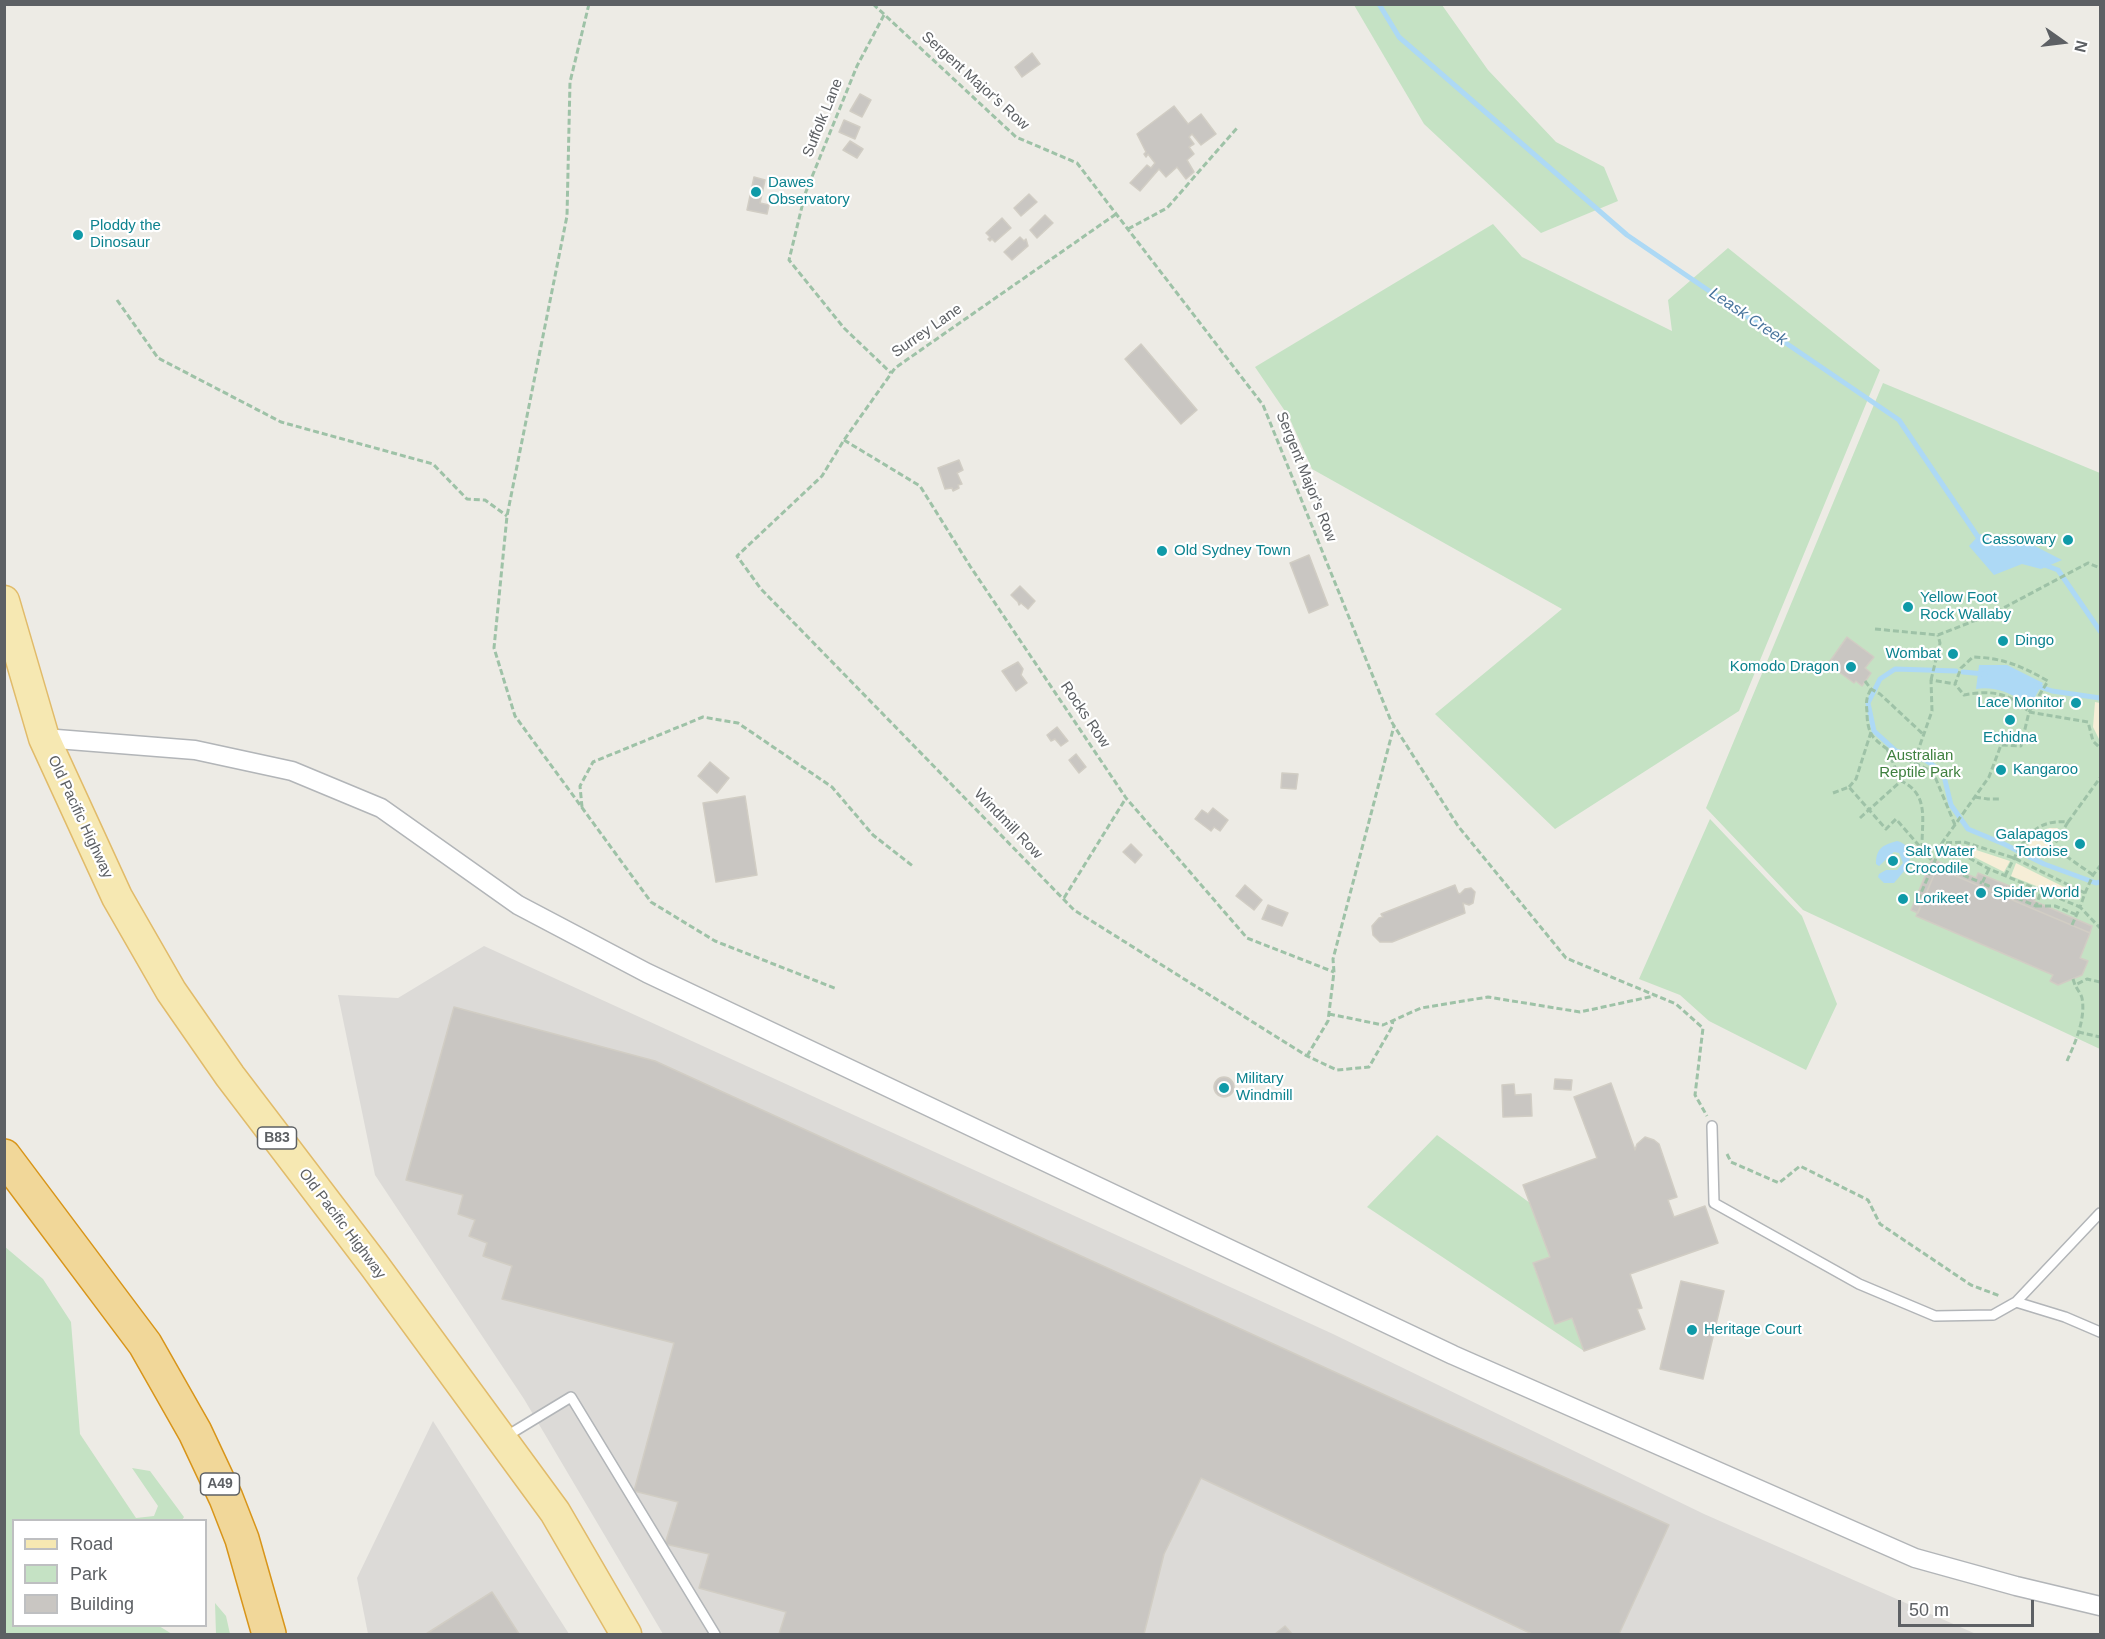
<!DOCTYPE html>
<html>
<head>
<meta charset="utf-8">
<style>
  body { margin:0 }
  #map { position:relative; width:2105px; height:1639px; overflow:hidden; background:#edebe5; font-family:Helvetica,sans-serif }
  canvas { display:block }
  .frame { position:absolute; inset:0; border:6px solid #5d6064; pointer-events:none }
  .legend { position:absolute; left:12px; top:1519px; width:195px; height:108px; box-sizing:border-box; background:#fff; border:2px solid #bebfc1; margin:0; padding:8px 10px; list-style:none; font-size:18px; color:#5d6064 }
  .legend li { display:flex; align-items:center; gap:12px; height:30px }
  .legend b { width:30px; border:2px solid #bebfc1 }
  .north { position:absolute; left:2033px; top:12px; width:60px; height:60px; -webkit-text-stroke:4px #fff; paint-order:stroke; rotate:104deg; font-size:16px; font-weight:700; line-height:24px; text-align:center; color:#5d6064 }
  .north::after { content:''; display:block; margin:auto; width:21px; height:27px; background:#5d6064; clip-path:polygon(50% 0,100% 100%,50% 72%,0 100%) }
  .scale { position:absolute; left:1898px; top:1600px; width:136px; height:27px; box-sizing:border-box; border:3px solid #5d6064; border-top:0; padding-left:8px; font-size:18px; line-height:21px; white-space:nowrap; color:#5d6064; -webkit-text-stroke:4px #fff; paint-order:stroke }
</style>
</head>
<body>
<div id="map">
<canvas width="2105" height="1639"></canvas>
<div class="frame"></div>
<ul class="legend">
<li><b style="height:8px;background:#f6e8b2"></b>Road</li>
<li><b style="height:16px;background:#c5e2c4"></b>Park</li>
<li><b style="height:16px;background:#c9c6c2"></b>Building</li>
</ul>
<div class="north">N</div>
<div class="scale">50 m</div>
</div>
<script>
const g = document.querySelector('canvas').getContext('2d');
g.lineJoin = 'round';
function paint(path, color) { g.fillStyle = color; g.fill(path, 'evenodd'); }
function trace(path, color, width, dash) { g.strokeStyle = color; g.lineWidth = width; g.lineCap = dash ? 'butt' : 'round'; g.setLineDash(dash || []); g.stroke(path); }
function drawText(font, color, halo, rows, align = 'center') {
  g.font = font + ' Helvetica,sans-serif'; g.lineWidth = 4.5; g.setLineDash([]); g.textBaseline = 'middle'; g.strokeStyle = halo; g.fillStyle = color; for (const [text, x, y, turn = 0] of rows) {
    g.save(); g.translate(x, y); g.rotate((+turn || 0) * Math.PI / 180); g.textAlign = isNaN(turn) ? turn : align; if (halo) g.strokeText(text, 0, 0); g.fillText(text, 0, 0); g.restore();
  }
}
const industrial = new Path2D(`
  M 484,946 L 1333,1334 L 1704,1514 L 1976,1634 L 663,1634 L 524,1399 L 375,1175 L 338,995 L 398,998 Z
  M 433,1421 L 569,1634 L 368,1634 L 357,1578 Z`);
const green = new Path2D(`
  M 1354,5 L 1442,5 L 1488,70 L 1556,142 L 1604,167 L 1618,201 L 1541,233 L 1424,124 Z
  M 1493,224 L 1522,257 L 1672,331 L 1668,300 L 1728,248 L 1880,370 L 1739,711 L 1555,829 L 1435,714 L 1562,609 L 1312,469 L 1289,417 L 1255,367 Z
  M 1883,383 L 2100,473 L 2100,1049 L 1803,910 L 1706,808 Z
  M 1710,819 L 1802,916 L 1837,1004 L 1806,1070 L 1709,1021 L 1680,995 L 1639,979 Z
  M 1437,1135 L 1530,1203 L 1550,1257 L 1533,1264 L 1555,1323 L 1572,1318 L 1584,1351 L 1367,1207 Z
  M 4,1246 L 43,1279 L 71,1322 L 80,1434 L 136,1518 L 154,1516 L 158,1506 L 132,1468 L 150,1471 L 184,1517 L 182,1520 L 14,1520 L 14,1626 L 159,1626 L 172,1634 L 5,1634 Z
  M 215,1603 L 226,1616 L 230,1634 L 216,1634 Z`);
const sand = new Path2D(`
  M 2095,702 L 2100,703 L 2100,741 L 2093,727 Z
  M 2049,828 L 2058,828 L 2045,859 L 2026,849 L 2034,837 Z
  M 1967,847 L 2010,861 L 2004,872 L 1964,852 Z
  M 2016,863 L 2068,889 L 2064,897 L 2011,876 Z`);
const water = new Path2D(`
  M 1980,534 L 2029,543 L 2062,560 L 2041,569 L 2022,564 L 1994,575 L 1969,546 Z
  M 1979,665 L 2007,665 L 2043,683 L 2035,697 L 2023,701 C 2008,692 1993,686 1976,689 Z
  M 1897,841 C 1905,843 1908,847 1912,854 L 1905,870 L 1894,883 L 1884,883 L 1878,877 L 1879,874 L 1886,870 L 1897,870 L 1903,863 L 1899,853 L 1894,852 L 1879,866 L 1876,864 C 1876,848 1883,845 1897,841 Z`);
const stream = new Path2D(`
  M 1379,4 L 1399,37 L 1627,235 L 1899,420 L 1980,540
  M 2042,564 L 2058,570 L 2100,631
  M 1956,671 L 1895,669 L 1880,679 L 1868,703 L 1874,731 L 1896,751 L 1925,760 L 1943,772 L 1951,805 L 1968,829 L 2004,844 L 2044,864 L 2096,883 L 2100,882
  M 1963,672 L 1985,674
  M 2035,685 L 2052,691 L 2100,698`);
const building = new Path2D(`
  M 1032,53 L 1040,64 L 1022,77 L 1015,67 Z
  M 860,94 L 871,100 L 862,117 L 850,111 Z
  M 1174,106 L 1188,124 L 1201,114 L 1216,134 L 1201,145 L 1192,134 L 1189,137 L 1194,144 L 1189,147 L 1194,154 L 1187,160 L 1194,172 L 1186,179 L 1177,167 L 1166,177 L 1159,169 L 1140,191 L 1130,183 L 1147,165 L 1151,168 L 1155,163 L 1148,154 L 1146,157 L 1144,154 L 1146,152 L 1137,134 Z
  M 844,120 L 860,127 L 855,139 L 839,132 Z
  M 850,141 L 863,149 L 857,158 L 843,150 Z
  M 754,177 L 765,180 L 760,203 L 769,205 L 767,214 L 747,210 Z
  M 1029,194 L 1037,202 L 1021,216 L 1014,208 Z
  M 1045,215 L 1053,223 L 1037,238 L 1030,230 Z
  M 1002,218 L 1011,228 L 995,242 L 992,239 L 990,241 L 988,239 L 990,237 L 986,233 Z
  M 1020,237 L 1024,241 L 1026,239 L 1028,246 L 1012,260 L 1004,252 Z
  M 1141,344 L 1197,410 L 1181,424 L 1125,359 Z
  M 959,460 L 963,470 L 957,473 L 962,484 L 958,485 L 959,488 L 953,491 L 952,488 L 945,489 L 938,468 Z
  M 1309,555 L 1328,605 L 1309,613 L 1290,563 Z
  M 1020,586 L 1035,601 L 1028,609 L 1021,603 L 1019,605 L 1018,602 L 1011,595 Z
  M 1847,637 L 1874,657 L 1865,668 L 1871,673 L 1862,686 L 1856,681 L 1854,683 L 1828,664 Z
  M 1018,662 L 1023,669 L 1021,675 L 1027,683 L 1016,691 L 1002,671 Z
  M 1057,727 L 1068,741 L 1061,746 L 1055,739 L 1051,741 L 1047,735 Z
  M 1076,754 L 1086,767 L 1079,773 L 1069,760 Z
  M 710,762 L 729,778 L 717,793 L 698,776 Z
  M 1282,773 L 1298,774 L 1296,789 L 1281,788 Z
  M 745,796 L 757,875 L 716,882 L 703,803 Z
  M 1213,808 L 1228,820 L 1220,831 L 1214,827 L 1211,831 L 1195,819 L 1202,810 L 1208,814 Z
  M 1131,844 L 1142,855 L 1135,863 L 1123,852 Z
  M 1932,859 L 1976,878 L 1978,873 L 2036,897 L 2034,901 L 2092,926 L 2090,933 L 1937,868 L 1918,913 L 1911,910 Z
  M 1937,868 L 2090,933 L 2080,958 L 2088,961 L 2082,975 L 2058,985 L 2050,981 L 2053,975 L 1916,916 Z
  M 1245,885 L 1262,900 L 1254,910 L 1236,896 Z
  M 1455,885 L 1458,893 L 1460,894 L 1465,889 L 1471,888 L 1475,892 L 1473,903 L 1469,905 L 1463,903 L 1465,913 L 1392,942 L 1380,942 L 1373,935 L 1372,926 L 1379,918 L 1383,917 L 1381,914 Z
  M 1268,905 L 1288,913 L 1282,926 L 1262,919 Z
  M 454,1007 L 655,1061 L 1669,1525 L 1619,1634 L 1532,1634 L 1201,1478 L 1164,1554 L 1144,1634 L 779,1634 L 786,1612 L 699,1588 L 709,1554 L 665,1544 L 678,1502 L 634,1491 L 674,1343 L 502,1299 L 512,1266 L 483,1256 L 487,1243 L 469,1236 L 475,1220 L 458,1214 L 463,1195 L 406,1180 Z
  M1214 1087a10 10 0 1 1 20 0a10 10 0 1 1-20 0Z
  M 1555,1079 L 1572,1080 L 1571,1090 L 1554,1089 Z
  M 1611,1083 L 1635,1150 L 1637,1144 L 1645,1137 L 1654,1140 L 1659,1144 L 1677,1197 L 1668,1200 L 1674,1217 L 1705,1206 L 1718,1243 L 1630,1274 L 1642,1308 L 1637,1309 L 1645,1329 L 1584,1351 L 1572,1318 L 1555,1324 L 1533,1263 L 1550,1257 L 1523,1185 L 1597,1158 L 1574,1097 Z
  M 1514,1084 L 1515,1095 L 1531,1094 L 1532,1116 L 1503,1117 L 1502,1085 Z
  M 1681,1281 L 1724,1291 L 1703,1379 L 1660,1369 Z
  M 492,1592 L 519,1634 L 426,1634 Z
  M 1285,1626 L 1292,1634 L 1275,1634 Z`);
const path = new Path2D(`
  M 589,4 L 570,82 L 567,216 L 507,516 L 494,648 L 515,716 L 651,902 L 715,941 L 837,989
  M 873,4 L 1016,137 L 1077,163 L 1263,405 L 1391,721 L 1458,826 L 1566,958 L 1676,1004 L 1703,1028 L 1695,1095 L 1707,1116
  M 884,15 L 857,66 L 805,194 L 789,260 L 844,328 L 891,373
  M 1116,214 L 895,368 L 844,440 L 822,476 L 737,556 L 761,589 L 1074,910 L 1307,1056 L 1337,1070 L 1369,1067 L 1392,1027 L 1393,1020
  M 1128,229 L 1167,208 L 1237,128
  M 117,300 L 158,358 L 281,422 L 433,464 L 467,499 L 485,500 L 507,516
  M 844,440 L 920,486 L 970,566 L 1126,798 L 1247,938 L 1334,972
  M 1875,629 L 1938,635 L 1994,613 L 2088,563 L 2100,568
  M 1931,680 L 1940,643 L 1938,635
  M 1865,681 L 1871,689 L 1880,694 L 1924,735
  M 1871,689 C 1866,698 1866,702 1867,712 C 1867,721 1868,732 1875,739 C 1889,754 1915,762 1933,772 L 1955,825
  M 1887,749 L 1901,781
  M 1914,762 L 1932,711 L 1931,680 L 1955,684 L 1961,668 L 1973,657 C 2004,658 2021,666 2048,681 L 2029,712 C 2009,692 1990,690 1964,695 L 1955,684
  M 1849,787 L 1856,779 L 1871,732
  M 1833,793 L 1849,787 L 1886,829 L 1896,819 L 1934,863 L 1942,843 L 1964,842 L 2014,858 L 2085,893 L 2080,907 L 2100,928
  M 1975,797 L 1988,799 L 2001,799
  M 582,807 L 580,786 L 593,762 L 703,717 L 738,723 L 832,787 L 873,835 L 914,867
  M 1860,818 L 1901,781 C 1929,794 1922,819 1922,846
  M 2068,822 L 2053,847 L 2093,875
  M 1989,869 L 1982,883 L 2036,906 L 2041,891
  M 2005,876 C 2020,847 2030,818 2068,822 L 2100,778
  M 2085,893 L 2093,875 L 2100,866
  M 1064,898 L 1126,798
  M 1918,900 L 1934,863 L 1982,883
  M 2036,906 L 2055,906 L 2077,915
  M 2072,925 L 2080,907 L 1989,869 L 1942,843 L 1989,777 L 2001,745 L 2021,746 L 2029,712 L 2088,722 L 2093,741 L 2100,748
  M 2073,979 L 2075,985 L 2087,979 L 2100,982
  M 1329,1014 L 1383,1025 L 1421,1008 L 1488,997 L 1580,1012 L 1654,996
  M 2078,1032 L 2100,1037
  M 1307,1056 L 1328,1021 L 1334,972 L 1333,959 L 1394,726
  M 2067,1061 C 2075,1043 2086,1019 2082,998 C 2081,994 2077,989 2075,985
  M 1727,1154 L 1731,1162 L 1779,1183 L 1800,1166 L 1868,1200 L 1880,1224 L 1971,1285 L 2000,1296`);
const service = new Path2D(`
  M 1712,1126 L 1714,1203 L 1859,1284 L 1935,1316 L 1993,1315 L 2016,1302 L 2100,1213
  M 2016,1302 L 2065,1317 L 2100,1332
  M 505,1437 L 571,1397 L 715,1634`);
const minor = new Path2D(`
  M 44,738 L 195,750 L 292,771 L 381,808 L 518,905 L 647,973 L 1453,1355 L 1915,1558 L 2016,1586 L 2100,1606`);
const primary = new Path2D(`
  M 4,601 L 44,738 L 117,897 L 171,991 L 230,1076 L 374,1265 L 555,1512 L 626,1634`);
const motorway = new Path2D(`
  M 4,1156 L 145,1344 L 195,1432 L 226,1498 L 242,1539 L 269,1634`);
const markers = [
  [756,192,6,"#0f9aa8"],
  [78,235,6,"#0f9aa8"],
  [2068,540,6,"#0f9aa8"],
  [1162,551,6,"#0f9aa8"],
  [1908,607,6,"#0f9aa8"],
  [2003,641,6,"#0f9aa8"],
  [1953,654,6,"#0f9aa8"],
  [1851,667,6,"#0f9aa8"],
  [2076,703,6,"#0f9aa8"],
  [2010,720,6,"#0f9aa8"],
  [2001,770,6,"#0f9aa8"],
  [2080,844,6,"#0f9aa8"],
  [1893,861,6,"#0f9aa8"],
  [1981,893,6,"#0f9aa8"],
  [1903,899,6,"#0f9aa8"],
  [1224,1088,6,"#0f9aa8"],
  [1692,1330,6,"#0f9aa8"]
];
const shields = [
  [277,1138,39],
  [220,1484,39]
];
const shieldNames = [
  ["B83",277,1138],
  ["A49",220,1484]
];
const streetNames = [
  ["Sergent Major's Row",975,81,42],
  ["Suffolk Lane",823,118,-68],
  ["Surrey Lane",927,331,-35],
  ["Sergent Major's Row",1306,477,68],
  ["Rocks Row",1085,715,56],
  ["Old Pacific Highway",80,817,65],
  ["Windmill Row",1008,824,46],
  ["Old Pacific Highway",342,1224,53]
];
const cultureNames = [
  ["Dawes",768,183],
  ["Observatory",768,200],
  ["Ploddy the",90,226],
  ["Dinosaur",90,243],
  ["Cassowary",2056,540,"right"],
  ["Old Sydney Town",1174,551],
  ["Yellow Foot",1920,598],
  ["Rock Wallaby",1920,615],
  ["Dingo",2015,641],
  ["Wombat",1941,654,"right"],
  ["Komodo Dragon",1839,667,"right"],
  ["Lace Monitor",2064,703,"right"],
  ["Echidna",2010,738,"center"],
  ["Kangaroo",2013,770],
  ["Galapagos",2068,835,"right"],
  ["Tortoise",2068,852,"right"],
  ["Salt Water",1905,852],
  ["Crocodile",1905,869],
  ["Spider World",1993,893],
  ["Lorikeet",1915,899],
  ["Military",1236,1079],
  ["Windmill",1236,1096],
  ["Heritage Court",1704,1330]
];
const parkNames = [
  ["Australian",1920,756],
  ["Reptile Park",1920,773]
];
const waterNames = [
  ["Leask Creek",1748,317,34]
];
paint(industrial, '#dcdad7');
paint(green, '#c5e2c4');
paint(sand, '#f6eed7');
paint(water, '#add9f5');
trace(stream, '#add9f5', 5);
paint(building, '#c9c6c2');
trace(building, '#d1cdc4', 1.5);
trace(service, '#b2b5b8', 12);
trace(minor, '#b2b5b8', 21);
trace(primary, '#e1bb6a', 33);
trace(motorway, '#d8951a', 36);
trace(path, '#9ec2a7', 3, [6, 3]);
trace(service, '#fff', 9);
trace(minor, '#fff', 18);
trace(primary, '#f6e8b2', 30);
trace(motorway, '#f1d799', 33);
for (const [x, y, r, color] of markers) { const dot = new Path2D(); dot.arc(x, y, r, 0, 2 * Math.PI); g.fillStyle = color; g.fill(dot); trace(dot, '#fff', 2); }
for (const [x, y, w] of shields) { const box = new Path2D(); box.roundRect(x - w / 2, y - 11, w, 22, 4.5); g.fillStyle = '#fff'; g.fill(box); trace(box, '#5d6064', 1.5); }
drawText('bold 14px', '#5d6064', null, shieldNames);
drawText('15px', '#5d6064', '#fff', streetNames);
drawText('15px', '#0d838f', '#fff', cultureNames, 'left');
drawText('15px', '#3f803f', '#fff', parkNames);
drawText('italic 16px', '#49759d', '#fff', waterNames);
</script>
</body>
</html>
